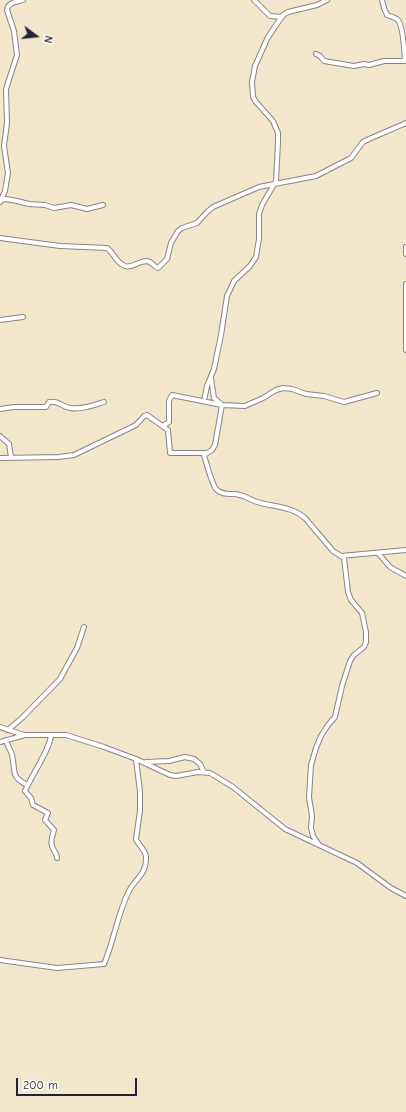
<!DOCTYPE html>
<html>
<head>
<meta charset="utf-8">
<style>
  body { margin:0 }
  #map { position:relative; width:406px; height:1112px; overflow:hidden; background:#f2e7cd; font-family:"Comic Neue",sans-serif }
  canvas { display:block }
  .north { position:absolute; left:16px; top:16px; width:40px; height:40px; -webkit-text-stroke:3px #fdfcf7; paint-order:stroke; rotate:105deg; font-size:11px; font-weight:700; line-height:16px; text-align:center; color:#22223b }
  .north::after { content:''; display:block; margin:auto; width:14px; height:18px; background:#22223b; clip-path:polygon(50% 0,100% 100%,50% 72%,0 100%) }
  .scale { position:absolute; left:16px; top:1078px; width:121px; height:18px; box-sizing:border-box; border:2px solid #22223b; border-top:0; padding-left:5px; font-size:12px; line-height:14px; white-space:nowrap; color:#22223b; -webkit-text-stroke:3px #fdfcf7; paint-order:stroke }
</style>
</head>
<body>
<div id="map">
<canvas width="406" height="1112"></canvas>
<div class="north">N</div>
<div class="scale">200 m</div>
</div>
<script>
const g = document.querySelector('canvas').getContext('2d');
g.lineJoin = 'round';
function trace(path, color, width, dash) { g.strokeStyle = color; g.lineWidth = width; g.lineCap = dash ? 'butt' : 'round'; g.setLineDash(dash || []); g.stroke(path); }
const minor = new Path2D(`
  M 254,0 L 270,16 L 282,17
  M 382,0 L 384,8 L 387,15 C 390,16 395,17 398,20 C 404,28 404,51 405,61 L 406,61
  M 316,54 L 320,56 L 324,61 L 354,66 L 364,64 L 369,65 L 384,61 L 405,61
  M 1,200 L 6,199 L 17,201 L 29,204 L 45,205 L 54,208 L 71,205 L 87,209 L 103,205
  M 0,202 L 5,191 L 8,173 L 4,146 L 7,123 L 6,89 L 17,55 L 14,31 L 7,10 C 8,2 17,2 23,0
  M 0,238 L 60,246 L 107,248 C 114,253 116,263 125,266 C 133,269 141,258 150,262 C 153,264 155,267 158,268 L 167,259 L 171,243 L 178,231 L 182,228 L 197,223 L 207,212 L 213,207 L 259,187 L 316,176 L 351,158 L 363,142 L 369,139 L 406,123
  M 406,247 L 406,254
  M 406,284 L 406,350
  M 0,320 L 23,317
  M 211,378 L 214,398 L 221,404
  M 204,401 L 207,386 L 214,369 L 221,335 L 227,296 L 234,281 L 250,266 L 256,257 L 259,239 L 259,214 L 262,205 L 276,181 L 278,142 L 278,133 L 273,121 L 256,102 L 253,97 L 252,82 L 255,66 L 268,37 L 283,15 L 288,12 L 317,5 L 327,0
  M 222,405 L 245,406 L 263,398 L 276,390 L 283,388 L 292,389 L 306,394 L 324,396 L 344,402 L 377,393
  M 0,409 L 14,407 L 46,407 L 49,402 C 60,400 61,407 70,408 C 81,410 94,405 104,402
  M 163,426 L 169,422 L 169,401 L 172,395 L 222,405 L 215,445 L 212,450 L 204,455 C 206,462 212,484 216,489 C 222,496 232,493 240,495 C 245,496 251,500 257,502 C 273,507 291,506 305,518 L 333,551 L 344,558 L 348,592 L 351,600 L 362,613 L 366,632 L 366,642 L 364,647 L 354,655 L 350,661 L 342,686 L 335,717 L 328,725 L 321,736 L 316,748 L 311,765 L 309,797 L 312,816 L 311,828 L 313,836 L 319,845
  M 0,436 L 9,444 L 11,457
  M 0,458 L 59,457 L 74,455 L 136,425 L 144,416 L 147,415 L 168,430 L 170,453 L 206,453
  M 378,553 L 390,567 L 406,576
  M 341,556 L 406,550
  M 0,727 L 24,735
  M 8,730 L 23,717 L 60,679 L 77,648 L 84,627
  M 51,735 C 50,750 31,776 25,791 L 31,798 L 33,805 L 48,813 L 45,820 L 54,830 C 53,835 50,840 52,846 C 53,851 57,852 57,858
  M 6,740 C 7,746 11,750 12,755 C 16,772 10,776 27,785
  M 0,742 L 25,735 L 66,735 L 104,747 L 136,759 L 170,775 L 176,776 L 198,772 L 210,773 L 233,787 L 285,829 L 357,863 L 391,888 L 406,896
  M 146,762 L 169,761 L 185,757 L 194,759 L 200,764 L 204,772
  M 0,960 L 57,968 L 104,964 C 114,941 117,915 129,891 C 135,879 147,874 146,857 C 146,850 138,845 136,839 L 140,811 L 140,792 L 136,759`);
trace(minor, '#8a8484', 6);
trace(minor, '#fff', 4);
</script>
</body>
</html>
